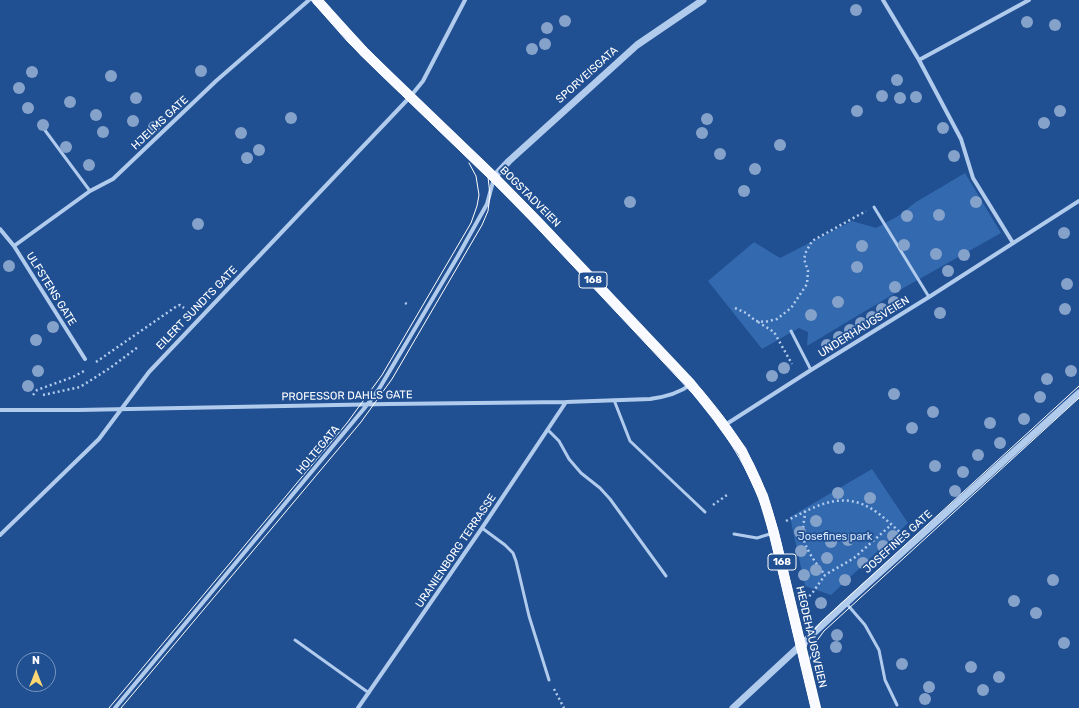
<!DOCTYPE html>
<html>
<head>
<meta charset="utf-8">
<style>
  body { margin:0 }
  #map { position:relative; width:1079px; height:708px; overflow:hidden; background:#204f92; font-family:Rubik,sans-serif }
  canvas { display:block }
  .north { position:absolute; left:16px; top:652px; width:40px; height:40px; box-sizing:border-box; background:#204f92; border:1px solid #7995be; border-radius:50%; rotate:0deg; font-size:11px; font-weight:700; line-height:16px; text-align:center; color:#fff }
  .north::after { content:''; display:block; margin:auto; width:14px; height:18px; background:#fbd672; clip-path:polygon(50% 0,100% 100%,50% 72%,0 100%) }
</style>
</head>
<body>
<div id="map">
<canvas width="1079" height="708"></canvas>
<div class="north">N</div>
</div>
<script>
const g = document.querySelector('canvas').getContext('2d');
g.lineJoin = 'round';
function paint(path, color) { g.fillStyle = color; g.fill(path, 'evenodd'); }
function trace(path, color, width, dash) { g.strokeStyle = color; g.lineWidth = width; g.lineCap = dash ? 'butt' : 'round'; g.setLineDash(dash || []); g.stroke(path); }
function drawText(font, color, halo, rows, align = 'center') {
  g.font = font + ' Rubik,sans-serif'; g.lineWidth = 3.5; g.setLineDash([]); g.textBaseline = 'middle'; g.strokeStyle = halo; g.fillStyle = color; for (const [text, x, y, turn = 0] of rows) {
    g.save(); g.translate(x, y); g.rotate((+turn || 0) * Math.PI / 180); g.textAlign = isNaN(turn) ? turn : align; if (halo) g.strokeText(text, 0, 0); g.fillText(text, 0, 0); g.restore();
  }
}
const green = new Path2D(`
  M 965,173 L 1001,233 L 907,286 L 807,346 L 808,332 L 799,328 L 762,349 L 708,281 L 754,242 L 780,258 L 852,221 L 876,228 L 898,216 L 916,202 Z
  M 872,469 L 908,523 L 831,595 L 805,586 L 790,517 Z`);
const path = new Path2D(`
  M 405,303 L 409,305
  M 735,308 L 746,313 L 756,321 L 765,322 L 777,319 L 791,308 L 807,284 L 808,271 L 804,259 L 806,252 L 812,241 L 866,211
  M 758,322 L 774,332 L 792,364
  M 96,362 L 177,306 L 180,305 L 184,308
  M 33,395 L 37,390 L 73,377 L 84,371
  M 43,395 L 80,387 L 110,368 L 138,347
  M 713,505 L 727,495
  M 805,511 C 805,519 802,528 803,536 C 805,549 817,565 825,575
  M 786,521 C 816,506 843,489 875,511 C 885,518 894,527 903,535
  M 806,600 L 813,592 L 825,575 L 854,558 L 891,525
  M 554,689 L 564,708`);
const service = new Path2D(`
  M 44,129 L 90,191
  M 874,207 L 929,297
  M 791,331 L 811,370
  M 614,400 L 630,441 L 705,512
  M 548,430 L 559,441 L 569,459 L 581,473 L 600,488 L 610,499 L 666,576
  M 482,528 L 505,545 L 513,553 L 516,561 L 529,616 L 549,680
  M 734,534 L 757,538 L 773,533
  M 846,603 L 865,625 L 879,650 L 885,680 L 897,705
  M 295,640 L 369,693`);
const minor = new Path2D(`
  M 883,0 L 919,60 L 1029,0
  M 919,60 L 961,139 L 973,178 L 1013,243
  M 0,229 L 14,246 L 85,359
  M 14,246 L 90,191 L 113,179 L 216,81 L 309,0
  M 0,410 L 78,410 L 388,404 L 566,402 L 650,399 C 665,397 678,394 690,385
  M 725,425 L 811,370 L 929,297 L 1079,201
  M 0,535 L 99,439 L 149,372 L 410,97 L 423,81 L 465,0
  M 115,708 L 367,405 L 379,389 L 458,256 L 473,229 L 487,204 L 494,178
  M 358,708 L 482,528 L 566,402`);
const tertiary = new Path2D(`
  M 494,177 L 509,161 L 637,45 L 703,0
  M 733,708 L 846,603 L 1079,393`);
const primary = new Path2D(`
  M 317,0 L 364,52 L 494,177 L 541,225 L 691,384 L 718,418 L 742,451 L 763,496 L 774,533 L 816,708`);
const tram = new Path2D(`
  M 311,0 L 347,41 L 373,67 L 514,203 L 693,394 C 726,432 749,468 765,516 L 811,708
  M 323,0 C 380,67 447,124 509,186 C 575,252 635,323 701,389 C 721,413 740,437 754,465 C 774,505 782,548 792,590 C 801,629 811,669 820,708
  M 806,647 L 810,635 L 821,622 L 1079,386
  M 810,659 L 813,646 L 824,631 L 1079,398
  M 109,708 L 347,423 L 382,375 L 471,223 L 477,206 L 479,195 L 476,176 L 469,163
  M 121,708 L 361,422 L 392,379 L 482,225 L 488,211 L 490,195 L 488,177`);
const trees = [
  [856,10],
  [565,21],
  [1027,22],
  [1055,25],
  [547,28],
  [545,44],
  [532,49],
  [201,71],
  [32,72],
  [111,76],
  [897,80],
  [19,88],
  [882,96],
  [916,97],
  [136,98],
  [900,98],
  [70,102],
  [28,108],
  [857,111],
  [1060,111],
  [96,115],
  [291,118],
  [707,119],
  [133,121],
  [1044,123],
  [43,125],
  [154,127],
  [943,128],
  [103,132],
  [241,133],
  [702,133],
  [780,145],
  [66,147],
  [259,150],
  [720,154],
  [954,156],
  [247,158],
  [89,165],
  [755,169],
  [744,191],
  [630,202],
  [976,202],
  [939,215],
  [907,216],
  [198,224],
  [1064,233],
  [904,245],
  [862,246],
  [936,254],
  [964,255],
  [9,266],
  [857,267],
  [948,271],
  [1067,284],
  [895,287],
  [838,302],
  [894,302],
  [882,309],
  [1065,309],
  [940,313],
  [811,315],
  [872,317],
  [861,323],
  [53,327],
  [850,330],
  [839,337],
  [36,340],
  [827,345],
  [784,368],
  [38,371],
  [1071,371],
  [772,376],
  [1047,379],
  [28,386],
  [894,394],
  [1040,397],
  [933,412],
  [1024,419],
  [990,423],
  [912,428],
  [1000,443],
  [839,448],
  [978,455],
  [935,466],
  [963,472],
  [955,491],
  [838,493],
  [870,498],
  [816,521],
  [800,532],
  [893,536],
  [848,540],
  [831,542],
  [883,546],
  [801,551],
  [827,558],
  [863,563],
  [816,570],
  [804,575],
  [845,580],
  [1053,580],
  [1014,601],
  [821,603],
  [1036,613],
  [837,635],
  [1064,643],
  [836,647],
  [902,664],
  [971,667],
  [999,677],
  [929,687],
  [983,690],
  [925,699]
];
const shields = [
  [593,280,28],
  [782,562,28]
];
const shieldNames = [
  ["168",593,280],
  ["168",782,562]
];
const streetNames = [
  ["SPORVEISGATA",587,75,-42],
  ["HJELMS GATE",160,123,-43],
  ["BOGSTADVEIEN",530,197,45],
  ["ULFSTENS GATE",51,289,58],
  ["EILERT SUNDTS GATE",197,308,-46],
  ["UNDERHAUGSVEIEN",864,327,-32],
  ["PROFESSOR DAHLS GATE",347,396,-1],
  ["HOLTEGATA",318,450,-50],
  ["JOSEFINES GATE",898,542,-42],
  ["URANIENBORG TERRASSE",456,551,-56],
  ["HEGDEHAUGSVEIEN",811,637,77]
];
const parkNames = [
  ["Josefines park",835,537]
];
paint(green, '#3369af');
trace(path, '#b1cbed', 2.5, [2, 3]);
trace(service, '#b1cbed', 3);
trace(minor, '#b1cbed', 4);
trace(tertiary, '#b1cbed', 7);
trace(primary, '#f8faff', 10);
trace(tram, '#fff', 1);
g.fillStyle = '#85a2cb';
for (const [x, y] of trees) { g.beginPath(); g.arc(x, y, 6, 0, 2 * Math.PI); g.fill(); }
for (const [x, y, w] of shields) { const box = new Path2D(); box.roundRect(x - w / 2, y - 8, w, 16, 3); g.fillStyle = '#204f92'; g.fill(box); trace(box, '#fff', 1); }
drawText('bold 10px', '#fff', null, shieldNames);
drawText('11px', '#fff', '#204f92', streetNames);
drawText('11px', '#d7e6fa', '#204f92', parkNames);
</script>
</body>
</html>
